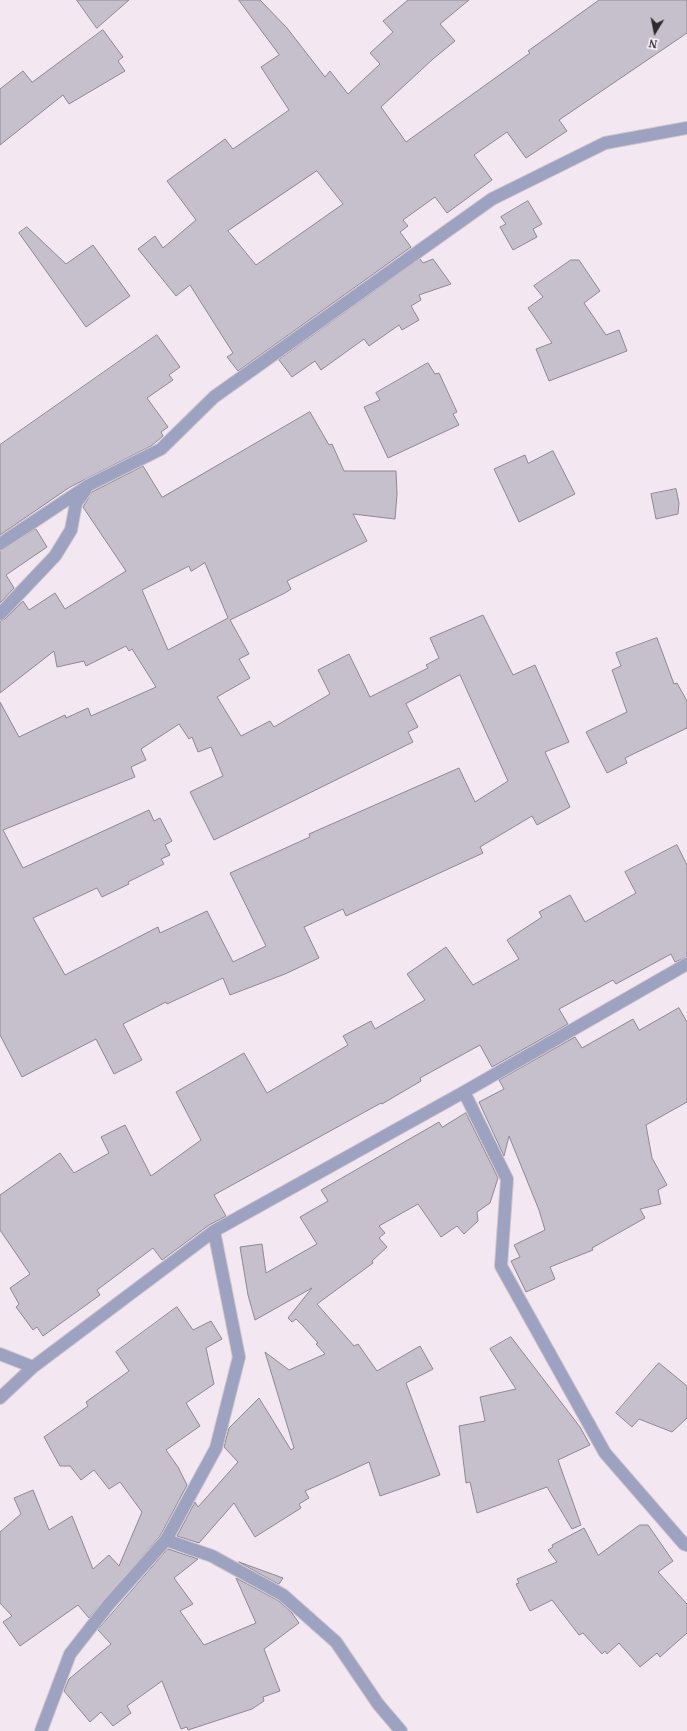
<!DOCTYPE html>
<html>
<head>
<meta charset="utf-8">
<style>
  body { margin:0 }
  #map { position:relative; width:687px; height:1731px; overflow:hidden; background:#f3e7f1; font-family:"PT Serif",serif }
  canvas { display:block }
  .north { position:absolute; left:635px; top:12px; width:40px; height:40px; -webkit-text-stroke:3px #fef5fd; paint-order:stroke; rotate:190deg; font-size:11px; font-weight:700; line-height:16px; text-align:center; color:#2c282c }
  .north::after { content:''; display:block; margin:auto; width:14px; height:18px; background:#2c282c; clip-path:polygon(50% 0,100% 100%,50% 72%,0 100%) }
</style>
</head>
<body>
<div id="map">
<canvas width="687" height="1731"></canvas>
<div class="north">N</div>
</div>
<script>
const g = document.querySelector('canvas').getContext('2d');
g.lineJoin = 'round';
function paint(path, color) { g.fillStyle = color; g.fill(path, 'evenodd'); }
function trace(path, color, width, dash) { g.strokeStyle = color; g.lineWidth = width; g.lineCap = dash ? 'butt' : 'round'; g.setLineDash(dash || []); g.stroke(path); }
const building = new Path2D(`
  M 77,0 L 129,0 L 97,28 Z
  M 239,0 L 260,0 L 287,28 L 325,77 L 330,71 L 348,94 L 380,64 L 370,53 L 393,32 L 383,21 L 408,0 L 469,0 L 440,24 L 455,41 L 433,59 L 381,107 L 406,142 L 530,53 L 528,51 L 599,0 L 687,0 L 687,33 L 559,120 L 567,131 L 526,158 L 507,132 L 474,155 L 492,180 L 447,213 L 435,197 L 403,220 L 408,226 L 400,232 L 411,247 L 238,371 L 227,357 L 233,353 L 190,285 L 176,296 L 138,249 L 155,236 L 163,248 L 196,220 L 167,181 L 225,139 L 233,149 L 289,110 L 261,67 L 279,55 ZM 317,171 L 343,204 L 256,265 L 228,231 Z
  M 103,30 L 123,57 L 118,61 L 125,71 L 69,104 L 63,95 L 0,145 L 0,89 L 23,71 L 32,82 Z
  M 528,201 L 542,224 L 533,229 L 537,237 L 513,250 L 500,227 L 506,224 L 501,217 Z
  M 27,227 L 66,264 L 93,245 L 130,296 L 86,327 L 19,233 Z
  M 420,259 L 423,263 L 433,259 L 451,284 L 419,295 L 421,300 L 411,306 L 419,320 L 402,330 L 399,325 L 369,346 L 364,339 L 321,370 L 315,361 L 292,377 L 279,360 Z
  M 571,260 L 579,260 L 600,291 L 584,303 L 606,335 L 619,330 L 627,351 L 549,381 L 536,349 L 552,343 L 528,308 L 543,297 L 534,286 Z
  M 157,335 L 180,367 L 169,375 L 173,380 L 147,398 L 168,427 L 161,432 L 163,436 L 151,446 L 70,487 L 0,535 L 0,445 Z
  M 428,363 L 435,374 L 439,373 L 457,412 L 453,414 L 459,425 L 388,458 L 364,407 L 380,400 L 376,393 Z
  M 310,412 L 329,445 L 332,444 L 344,471 L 396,471 L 397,494 L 395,519 L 353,514 L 367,541 L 287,581 L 291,589 L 285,593 L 230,620 L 249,654 L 239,659 L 250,678 L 217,697 L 241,736 L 270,721 L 274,727 L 330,694 L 318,670 L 349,654 L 370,697 L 428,668 L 426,665 L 439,658 L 430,638 L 483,615 L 513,675 L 535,665 L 569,742 L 545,752 L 570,807 L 537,825 L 532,816 L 480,847 L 483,853 L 346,916 L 343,909 L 304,927 L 319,958 L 285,974 L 230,995 L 223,978 L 167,1004 L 166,1002 L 123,1024 L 142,1060 L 114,1074 L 96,1039 L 22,1077 L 0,1035 L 0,702 L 19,737 L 65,715 L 66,718 L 88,708 L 91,716 L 156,687 L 132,649 L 129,651 L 126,646 L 86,666 L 84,661 L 57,667 L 54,651 L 0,693 L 0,621 L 5,619 L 23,601 L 29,610 L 55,593 L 65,609 L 126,571 L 83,507 L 92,492 L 143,466 L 162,497 ZM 205,563 L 228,618 L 168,650 L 142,590 L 189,566 L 191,571 ZM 460,675 L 508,781 L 475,802 L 459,768 L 309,834 L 310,837 L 230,873 L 266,946 L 233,962 L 207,911 L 160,933 L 158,927 L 65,975 L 33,918 L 97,888 L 102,897 L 129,884 L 128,882 L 164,864 L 161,859 L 170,855 L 165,845 L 172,841 L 160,818 L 154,821 L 149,810 L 23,868 L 3,830 L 135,777 L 131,767 L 146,760 L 141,749 L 179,724 L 189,739 L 192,737 L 198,752 L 211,747 L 223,776 L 190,792 L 214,840 L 413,742 L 408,732 L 418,727 L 406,704 Z
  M 553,451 L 575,494 L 519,522 L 494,469 L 525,455 L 528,463 Z
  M 676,489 L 679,503 L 678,514 L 656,519 L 651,494 Z
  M 36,529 L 47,547 L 6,575 L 14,588 L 0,603 L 0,551 Z
  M 657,638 L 674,684 L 677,683 L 687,701 L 687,728 L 625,758 L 627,763 L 607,773 L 586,732 L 627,712 L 612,670 L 621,666 L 616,653 Z
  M 677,845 L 687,865 L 687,957 L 675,962 L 671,954 L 616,984 L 613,980 L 559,1009 L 568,1024 L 492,1067 L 480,1045 L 420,1078 L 421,1081 L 382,1104 L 381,1103 L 214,1195 L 226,1216 L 209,1225 L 162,1260 L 153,1248 L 97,1290 L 100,1295 L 43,1336 L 37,1327 L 33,1330 L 16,1307 L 19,1304 L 10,1288 L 30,1274 L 0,1230 L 0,1195 L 60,1153 L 74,1173 L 109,1153 L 101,1137 L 125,1125 L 151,1176 L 201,1140 L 176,1092 L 244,1053 L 267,1093 L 348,1045 L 343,1036 L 371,1021 L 375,1029 L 425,1000 L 407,974 L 446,947 L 473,985 L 519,959 L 507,940 L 542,917 L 539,912 L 570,895 L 585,922 L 636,893 L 625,872 Z
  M 679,1008 L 687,1022 L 687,1102 L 646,1125 L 652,1158 L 667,1185 L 658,1190 L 661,1204 L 640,1209 L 645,1218 L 592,1248 L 593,1250 L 550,1267 L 555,1279 L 526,1292 L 511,1261 L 520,1257 L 514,1245 L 545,1230 L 539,1210 L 509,1136 L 504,1156 L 479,1102 L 504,1089 L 499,1080 L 575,1037 L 582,1048 L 633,1019 L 639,1030 Z
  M 466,1113 L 498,1178 L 490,1203 L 477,1212 L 478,1221 L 464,1234 L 457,1226 L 441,1237 L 418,1204 L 379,1226 L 385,1233 L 379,1238 L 387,1247 L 372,1261 L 373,1263 L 317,1304 L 354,1346 L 358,1344 L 377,1371 L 420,1346 L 433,1369 L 406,1383 L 440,1475 L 380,1496 L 369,1462 L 305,1491 L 309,1498 L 299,1504 L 301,1508 L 255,1537 L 234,1503 L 199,1543 L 177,1536 L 195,1502 L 198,1507 L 238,1462 L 224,1447 L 229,1428 L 259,1398 L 291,1450 L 294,1448 L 265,1352 L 289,1370 L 325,1354 L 316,1344 L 318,1343 L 303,1326 L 296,1319 L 292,1322 L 288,1318 L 312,1288 L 255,1320 L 248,1295 L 240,1247 L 262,1244 L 266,1273 L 317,1244 L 300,1217 L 328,1201 L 321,1190 L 439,1122 L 442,1127 Z
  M 177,1307 L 193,1330 L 211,1321 L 222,1339 L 206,1348 L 214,1384 L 186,1403 L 200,1426 L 166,1450 L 178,1467 L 187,1485 L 160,1536 L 89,1618 L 78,1605 L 20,1646 L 3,1622 L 12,1616 L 0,1603 L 0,1532 L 21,1514 L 14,1498 L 33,1490 L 49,1530 L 72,1516 L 93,1569 L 109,1555 L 119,1566 L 142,1512 L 120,1482 L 109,1489 L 94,1470 L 81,1480 L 70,1466 L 60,1466 L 44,1437 L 88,1406 L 86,1402 L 129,1371 L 116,1352 Z
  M 511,1337 L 580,1427 L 590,1445 L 558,1460 L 581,1525 L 572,1529 L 547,1487 L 477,1513 L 470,1482 L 466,1483 L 459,1426 L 485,1421 L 480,1397 L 516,1389 L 490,1349 Z
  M 659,1363 L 687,1386 L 687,1418 L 672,1432 L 639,1419 L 632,1427 L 616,1413 Z
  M 640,1525 L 648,1525 L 673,1561 L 658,1572 L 687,1604 L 687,1633 L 660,1657 L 657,1653 L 640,1667 L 619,1643 L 607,1654 L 605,1651 L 602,1654 L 583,1633 L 579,1635 L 552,1600 L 530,1611 L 516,1584 L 519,1583 L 517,1579 L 557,1562 L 548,1550 L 553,1547 L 552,1545 L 584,1528 L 598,1555 Z
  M 168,1549 L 198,1559 L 174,1578 L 193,1604 L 180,1611 L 204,1645 L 256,1623 L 236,1578 L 279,1601 L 292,1613 L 299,1623 L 264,1649 L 280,1691 L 263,1697 L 264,1701 L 252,1709 L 188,1730 L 187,1727 L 181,1729 L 162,1681 L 127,1706 L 131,1713 L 113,1726 L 101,1712 L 90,1722 L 64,1691 L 69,1679 L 111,1644 L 98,1630 Z
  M 239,1562 L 283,1578 L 279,1584 Z`);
const minor = new Path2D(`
  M 0,544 L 89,485 L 161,449 L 214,397 L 492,199 L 605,143 L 687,128
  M 0,614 L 55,556 L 71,530 L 76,503 L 85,491
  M 464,1092 L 507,1179 L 501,1266 L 605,1453 L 684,1544 L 687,1545
  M 0,1354 L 33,1367 L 214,1231 L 464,1092 L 687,964
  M 0,1398 L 33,1367
  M 166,1540 L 212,1556 L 283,1595 L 336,1642 L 378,1704 L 401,1731
  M 41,1731 L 70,1654 L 109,1604 L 166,1540 L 216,1448 L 239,1357 L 214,1231`);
paint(building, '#c6bfcc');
trace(building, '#8e8894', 1);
trace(minor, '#cfc5ce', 14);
trace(minor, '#9ca2bf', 12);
</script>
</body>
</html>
